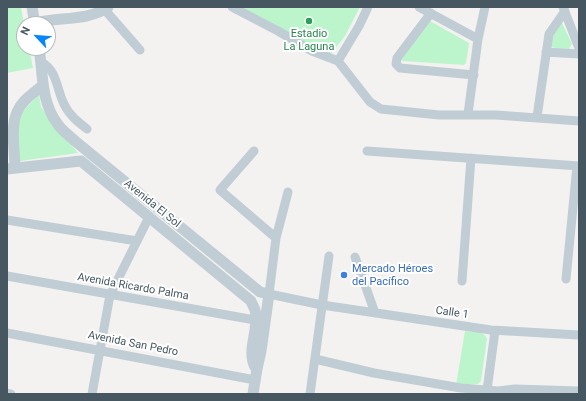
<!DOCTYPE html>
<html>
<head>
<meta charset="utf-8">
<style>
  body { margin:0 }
  #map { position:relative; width:586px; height:401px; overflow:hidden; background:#f4f1f1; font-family:Roboto,sans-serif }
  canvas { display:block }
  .frame { position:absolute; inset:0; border:8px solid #465761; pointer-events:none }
  .north { position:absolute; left:16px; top:16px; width:40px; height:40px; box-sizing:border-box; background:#fff; border:1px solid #b5bcc0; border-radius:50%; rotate:296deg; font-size:11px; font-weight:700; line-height:16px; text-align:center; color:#465761 }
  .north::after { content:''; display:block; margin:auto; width:14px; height:18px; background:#0586f9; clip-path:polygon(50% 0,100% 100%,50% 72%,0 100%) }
</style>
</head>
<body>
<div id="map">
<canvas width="586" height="401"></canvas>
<div class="frame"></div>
<div class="north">N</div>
</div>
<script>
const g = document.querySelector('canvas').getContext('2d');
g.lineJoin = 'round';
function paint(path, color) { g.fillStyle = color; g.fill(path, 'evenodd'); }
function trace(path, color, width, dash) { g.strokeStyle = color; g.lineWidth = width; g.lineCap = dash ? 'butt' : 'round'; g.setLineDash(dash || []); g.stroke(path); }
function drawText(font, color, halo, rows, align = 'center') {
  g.font = font + ' Roboto,sans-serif'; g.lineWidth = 4; g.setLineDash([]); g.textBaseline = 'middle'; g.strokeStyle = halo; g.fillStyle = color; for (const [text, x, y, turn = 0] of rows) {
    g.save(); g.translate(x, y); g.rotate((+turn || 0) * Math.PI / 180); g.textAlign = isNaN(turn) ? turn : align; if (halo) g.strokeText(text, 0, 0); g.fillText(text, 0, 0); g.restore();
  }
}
const green = new Path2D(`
  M 7,7 L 21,7 L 24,24 L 24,48 L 29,48 L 33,68 L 7,73 Z
  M 238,7 L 360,7 L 345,36 L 330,55 L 326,54 Z
  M 430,21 L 469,43 L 466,63 L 464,65 L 403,61 L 400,59 Z
  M 561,21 L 572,44 L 569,49 L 554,48 L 552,47 L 550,40 Z
  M 39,95 L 41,107 L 53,124 L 78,153 L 20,161 C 19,147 14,129 20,116 C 25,108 33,101 39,95 Z
  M 465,331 C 472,332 484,330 487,339 L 481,381 L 478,384 L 456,385 Z`);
const minor = new Path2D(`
  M 232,7 L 278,31 L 312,51 L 338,61 L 370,102 L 381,109 L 439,115 L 496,115 L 579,121
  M 419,7 L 478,39
  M 563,7 L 579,48
  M 105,10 L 140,50
  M 431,13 L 397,58 L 396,64 L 400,68 L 474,75
  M 546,52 L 579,54
  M 338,61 L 359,26 L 368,7
  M 41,62 C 57,69 57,91 64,104 C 69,115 78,122 87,129
  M 468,114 L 478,39 L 485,7
  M 537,117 L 549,34 L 565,11
  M 254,151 L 220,190 L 276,238
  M 367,151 L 579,166
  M 288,192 L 276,238 L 269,294 L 322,305 L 491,330 L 579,335
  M 7,220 L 137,241
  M 355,257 L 375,313
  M 7,276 L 255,320
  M 566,279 L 577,166
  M 462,281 L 471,158
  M 7,333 L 255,380
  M 315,359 L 374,373 L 461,388 L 498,391 L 515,389 L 579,391
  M 487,390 L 495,331
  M 7,393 L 11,394
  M 92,394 L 110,295 L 149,217
  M 310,394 L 329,256`);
const tertiary = new Path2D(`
  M 32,7 L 35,24
  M 35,23 C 57,17 90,21 108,7
  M 39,48 C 43,73 41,102 57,123 C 61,130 69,135 75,141 L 260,292 L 269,294 L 261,351 L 257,369 L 253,394
  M 15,168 C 15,152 10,127 17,112 C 22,100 34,93 43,85
  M 7,169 L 81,161 L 251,301 C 252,304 254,307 255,310 C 260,328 246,350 255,367`);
const markers = [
  [309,21,4,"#2e9e5b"],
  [344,275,4,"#3f7fe0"]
];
const leisureNames = [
  ["Estadio",309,34],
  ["La Laguna",309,47]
];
const streetNames = [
  ["Avenida El Sol",152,204,39],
  ["Avenida Ricardo Palma",133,287,10],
  ["Calle 1",452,313,8],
  ["Avenida San Pedro",133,344,11]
];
const shopNames = [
  ["Mercado Héroes",352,269],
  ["del Pacífico",352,282]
];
paint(green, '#bcf5cc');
trace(minor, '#c0cdd4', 9);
trace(tertiary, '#c0cdd4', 11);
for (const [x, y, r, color] of markers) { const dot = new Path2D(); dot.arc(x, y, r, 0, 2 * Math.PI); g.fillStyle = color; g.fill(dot); trace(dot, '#fff', 1.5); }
drawText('11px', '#27864d', '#fff', leisureNames);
drawText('11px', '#465761', '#fff', streetNames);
drawText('11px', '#366cbe', '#fff', shopNames, 'left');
</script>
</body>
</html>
